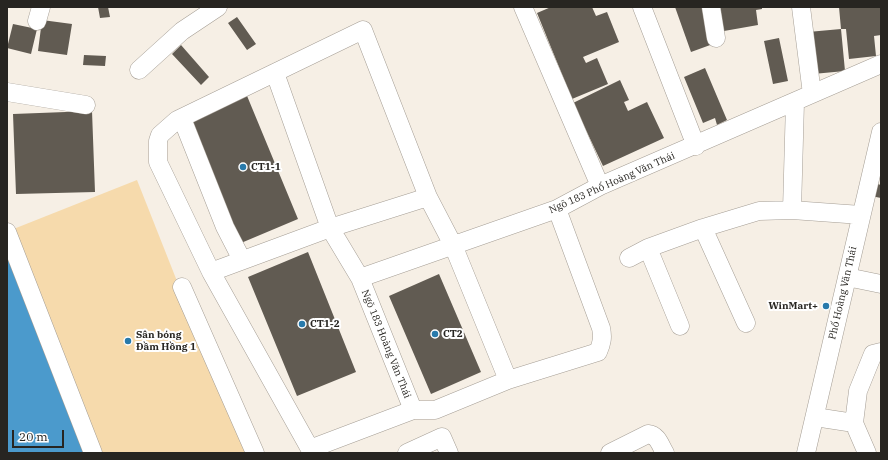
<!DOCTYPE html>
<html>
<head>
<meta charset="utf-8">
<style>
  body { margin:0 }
  #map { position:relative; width:888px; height:460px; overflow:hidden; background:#f6efe5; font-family:"IBM Plex Serif",serif }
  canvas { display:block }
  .frame { position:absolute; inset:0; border:8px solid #272521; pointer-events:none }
  .scale { position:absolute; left:12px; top:430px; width:52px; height:18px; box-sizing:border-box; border:2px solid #272521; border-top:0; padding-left:5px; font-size:12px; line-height:14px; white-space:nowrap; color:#272521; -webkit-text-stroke:3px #fff; paint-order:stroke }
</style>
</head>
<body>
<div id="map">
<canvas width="888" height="460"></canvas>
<div class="frame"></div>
<div class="scale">20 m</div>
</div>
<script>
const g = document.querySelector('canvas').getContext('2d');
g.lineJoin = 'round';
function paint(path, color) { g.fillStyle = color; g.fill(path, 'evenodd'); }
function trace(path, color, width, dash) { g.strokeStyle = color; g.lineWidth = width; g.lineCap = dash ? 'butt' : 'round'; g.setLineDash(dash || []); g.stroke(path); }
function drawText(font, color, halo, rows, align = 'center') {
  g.font = font + ' "IBM Plex Serif",serif'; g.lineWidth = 4; g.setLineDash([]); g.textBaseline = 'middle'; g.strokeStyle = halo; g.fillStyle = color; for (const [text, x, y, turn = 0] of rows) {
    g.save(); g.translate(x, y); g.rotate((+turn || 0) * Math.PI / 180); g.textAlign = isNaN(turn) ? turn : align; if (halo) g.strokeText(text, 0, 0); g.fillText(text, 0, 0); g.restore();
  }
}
const green = new Path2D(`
  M 137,180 L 245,453 L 98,453 L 11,230 Z`);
const water = new Path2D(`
  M 7,244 L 88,453 L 7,453 Z`);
const building = new Path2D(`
  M 98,7 L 108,7 L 110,17 L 100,18 Z
  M 551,7 L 592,7 L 596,16 L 607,12 L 619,42 L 583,57 L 586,63 L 597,58 L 608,84 L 572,99 L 537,13 Z
  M 675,7 L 706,7 L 713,44 L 691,52 Z
  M 714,7 L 762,7 L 762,9 L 756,10 L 758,25 L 724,31 Z
  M 839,7 L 881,7 L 881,35 L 874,36 L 876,56 L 849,59 L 846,29 L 841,29 Z
  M 237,17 L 256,44 L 247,50 L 228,23 Z
  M 42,20 L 72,24 L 67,55 L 38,51 Z
  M 13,24 L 37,29 L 31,54 L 7,48 Z
  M 841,29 L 845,71 L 813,74 L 808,32 Z
  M 779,38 L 788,81 L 773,84 L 764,41 Z
  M 181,45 L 209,77 L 201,85 L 172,54 Z
  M 84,55 L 106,56 L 105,66 L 83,65 Z
  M 705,68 L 727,120 L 717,125 L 715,118 L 703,123 L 684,77 Z
  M 620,80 L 629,100 L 624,102 L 628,111 L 647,102 L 664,138 L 603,166 L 573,103 Z
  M 245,91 L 298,219 L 241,243 L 188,115 Z
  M 92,111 L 95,192 L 16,194 L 13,114 Z
  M 874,183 L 881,185 L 881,198 L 871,196 Z
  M 308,252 L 356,372 L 297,396 L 248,277 Z
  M 439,274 L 481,372 L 431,394 L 389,296 Z`);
const minor = new Path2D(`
  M 523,7 L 600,186
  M 642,7 L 696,146
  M 711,7 L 716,38
  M 801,7 L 812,94
  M 37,21 L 41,7
  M 139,70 L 182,31 L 218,7
  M 275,73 L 330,228 L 360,278 L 413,410
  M 7,92 L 86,105
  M 177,120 L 363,30 L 428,197 L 453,245 L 508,380
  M 792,210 L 795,102
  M 703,228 L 746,323
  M 7,232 L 93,453
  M 648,248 L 680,326
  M 629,258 L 648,248 L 703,228 L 759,211 L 792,210 L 861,215
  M 242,260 L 225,227 L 185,126 L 182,122 L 177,120 L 160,135 L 158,141 L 158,162 L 211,272 L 310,449 L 413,410 L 435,410 L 508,380 L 598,352 C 602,343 603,337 601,328 L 557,209
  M 211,272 L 330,228 L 428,197
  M 847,277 L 881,284
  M 360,278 L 557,209 L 600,186 L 881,64
  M 182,287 L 255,453
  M 815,417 L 854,423 L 858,391 L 873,354 L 881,352
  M 854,423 L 867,453
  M 407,453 L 442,437 L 449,453
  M 610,453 L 648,434 C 658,435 660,445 665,453
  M 806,453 L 881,132`);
const markers = [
  [243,167,4,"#287aab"],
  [826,306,4,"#287aab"],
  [302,324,4,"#287aab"],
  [435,334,4,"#287aab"],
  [128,341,4,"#287aab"]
];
const poiNames = [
  ["CT1-1",251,167],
  ["WinMart+",818,306,"right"],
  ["CT1-2",310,324],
  ["CT2",443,334],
  ["Sân bóng",136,335],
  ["Đầm Hồng 1",136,347]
];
const streetNames = [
  ["Ngõ 183 Phố Hoàng Văn Thái",612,183,-24],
  ["Phố Hoàng Văn Thái",843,293,-77],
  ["Ngõ 183 Hoàng Văn Thái",386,344,68]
];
paint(green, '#f6daac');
paint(water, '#4b9acc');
paint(building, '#615b52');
trace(minor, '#a59e95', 19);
trace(minor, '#fff', 18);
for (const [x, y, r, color] of markers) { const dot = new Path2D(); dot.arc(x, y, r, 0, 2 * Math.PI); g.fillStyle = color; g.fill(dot); trace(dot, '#fff', 1.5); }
drawText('bold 10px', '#272521', '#fff', poiNames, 'left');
drawText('10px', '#272521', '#fff', streetNames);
</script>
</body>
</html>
